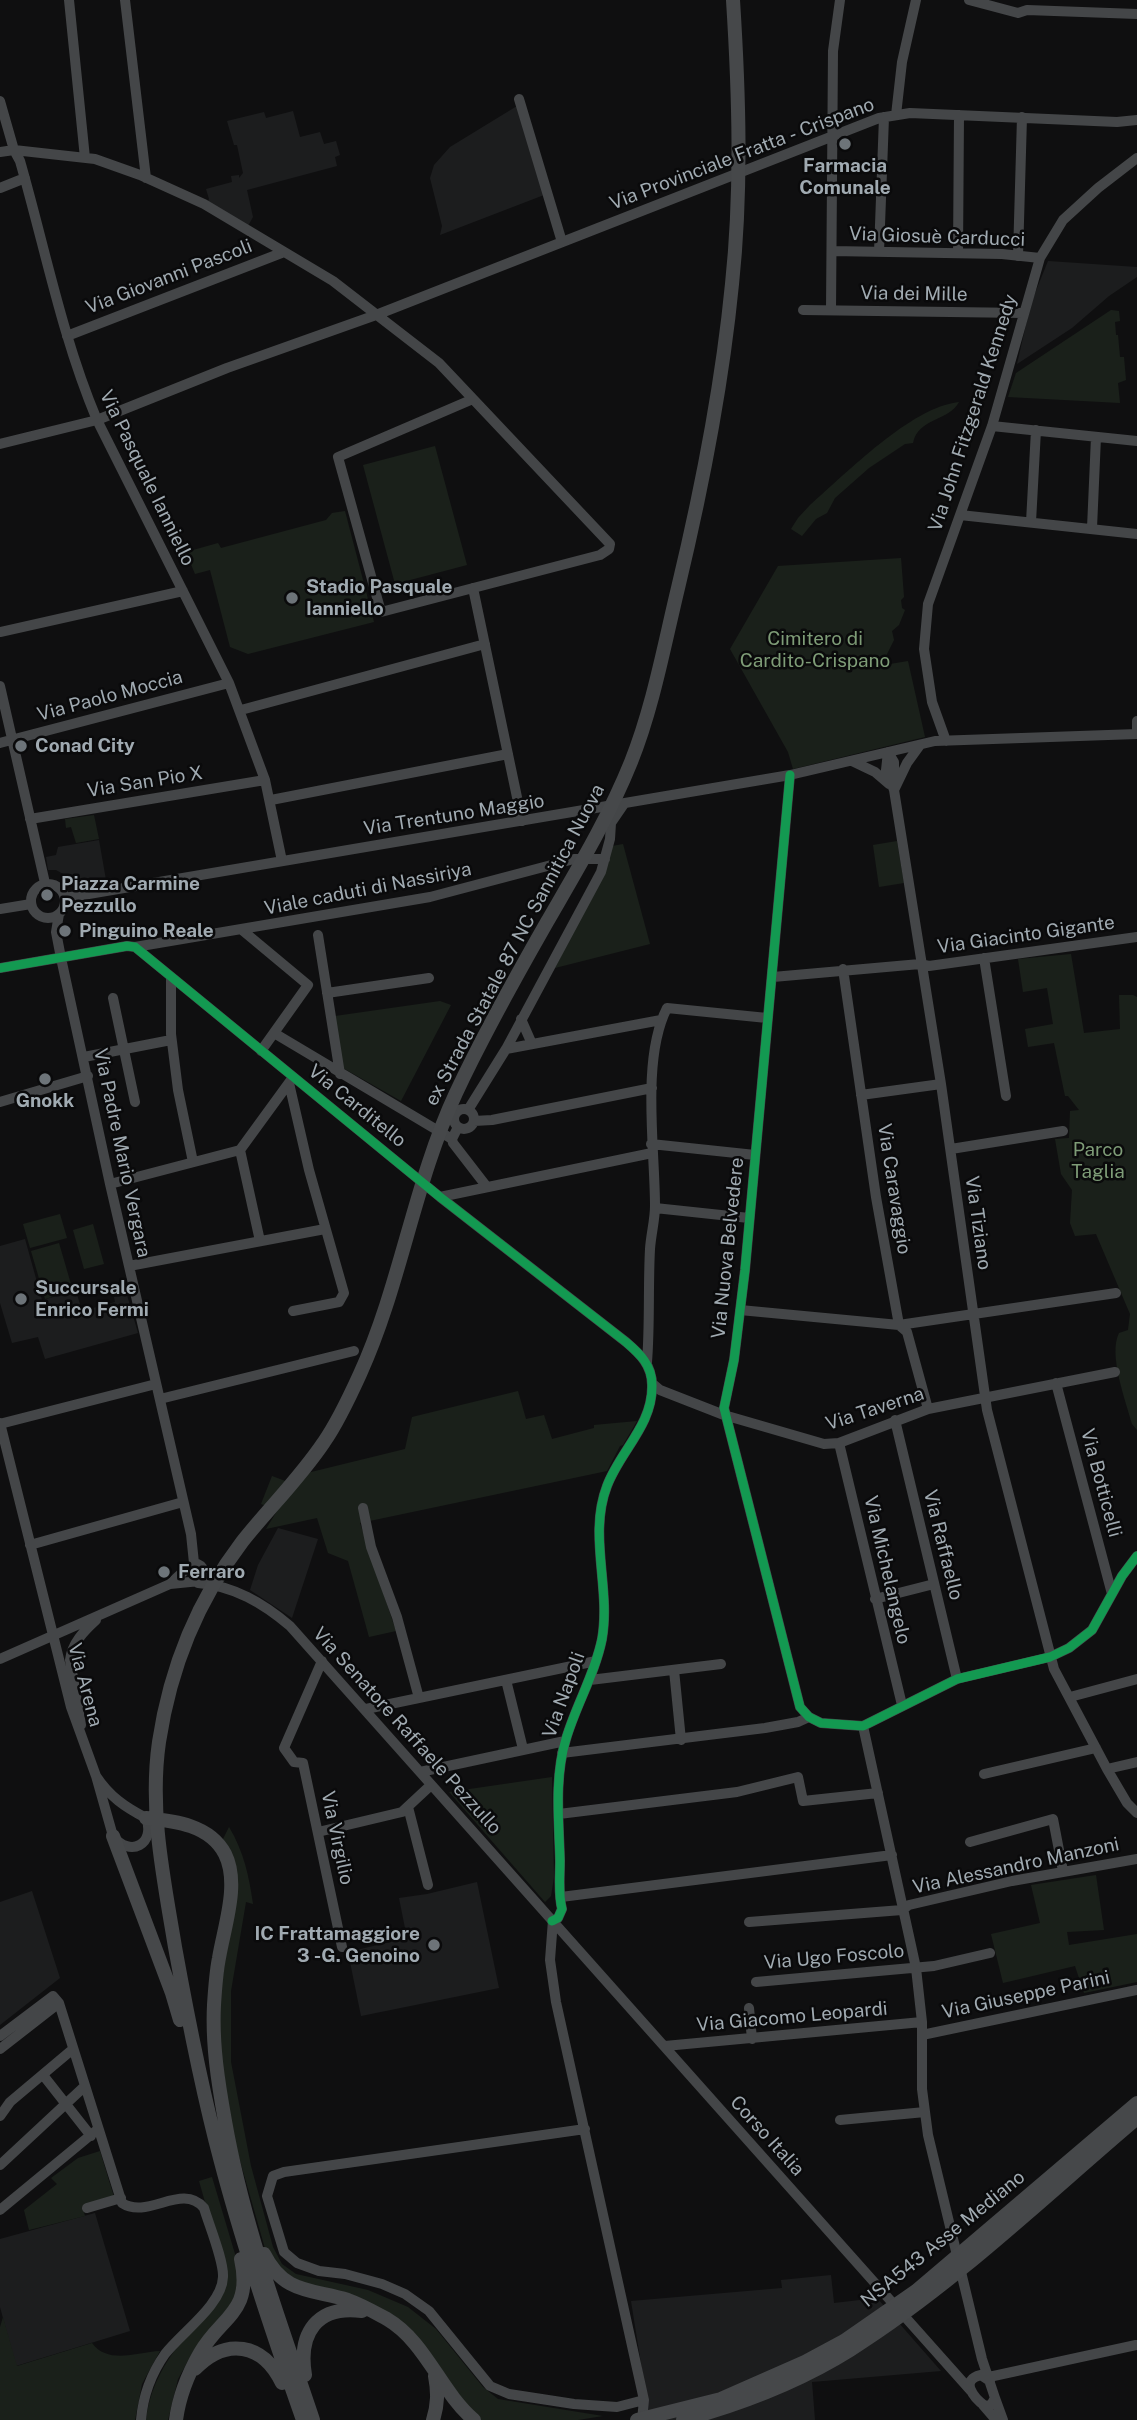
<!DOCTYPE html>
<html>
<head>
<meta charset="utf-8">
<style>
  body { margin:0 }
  canvas { display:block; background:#0f0f10 }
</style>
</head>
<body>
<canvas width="1137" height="2420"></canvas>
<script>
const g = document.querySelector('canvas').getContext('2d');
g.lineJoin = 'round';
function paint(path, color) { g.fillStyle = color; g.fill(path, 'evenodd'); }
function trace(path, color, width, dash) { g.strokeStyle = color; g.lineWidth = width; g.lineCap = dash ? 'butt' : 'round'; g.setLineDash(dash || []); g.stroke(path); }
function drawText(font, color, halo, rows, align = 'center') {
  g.font = font + ' "Public Sans",sans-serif'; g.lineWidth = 5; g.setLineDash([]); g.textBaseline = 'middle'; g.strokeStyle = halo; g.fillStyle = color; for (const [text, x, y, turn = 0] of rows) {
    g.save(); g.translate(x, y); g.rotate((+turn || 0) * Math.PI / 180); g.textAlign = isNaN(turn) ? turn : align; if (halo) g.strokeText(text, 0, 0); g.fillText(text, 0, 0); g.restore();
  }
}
const built = new Path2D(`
  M 517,106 L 544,195 L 440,235 L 442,226 L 430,178 L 434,165 L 450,147 Z
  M 293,111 L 300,137 L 320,132 L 324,144 L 336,141 L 340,155 L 335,157 L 337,166 L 247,190 L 253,217 L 248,226 L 207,203 L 209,199 L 206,189 L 232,182 L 231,176 L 239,175 L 239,178 L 243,173 L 237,145 L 234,145 L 227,121 L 264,112 L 266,118 Z
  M 1048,261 L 1137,267 L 1137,277 L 1109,296 L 1072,328 L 1017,364 L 1031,303 Z
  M 99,840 L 106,880 L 75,885 L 65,875 L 56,870 L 48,870 L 46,857 L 56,855 L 58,847 Z
  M 25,1239 L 42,1300 L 76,1291 L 82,1311 L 115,1302 L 114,1297 L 127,1295 L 138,1333 L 45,1359 L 38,1337 L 12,1343 L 0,1303 L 0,1246 Z
  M 278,1528 L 318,1539 L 292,1618 L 250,1590 L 258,1565 Z
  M 477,1882 L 499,1988 L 361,2016 L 348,1952 L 407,1938 L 399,1898 L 427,1894 Z
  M 32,1891 L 60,1978 L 0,2025 L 0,1902 Z
  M 95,2213 L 130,2331 L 16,2366 L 0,2307 L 0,2239 Z
  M 831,2275 L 834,2303 L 877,2298 L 941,2371 L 812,2382 L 815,2420 L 646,2420 L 647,2401 L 631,2301 L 782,2288 L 781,2280 Z`);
const green = new Path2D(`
  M 1111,310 L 1119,311 L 1120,321 L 1115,322 L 1116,335 L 1118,335 L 1120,357 L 1124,357 L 1126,380 L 1118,383 L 1120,403 L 1008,397 L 1016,373 Z
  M 959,402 C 949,421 918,418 913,443 L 905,444 L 869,468 L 835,498 L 827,513 L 816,519 L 802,536 L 791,529 L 798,518 L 810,505 C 847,473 911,407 959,402 Z
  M 435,446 L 467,565 L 395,584 L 363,465 Z
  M 345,511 L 374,622 L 248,654 L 230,647 L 210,570 L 195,574 L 186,552 L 218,543 L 221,548 L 326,520 L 332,513 Z
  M 901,558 L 904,597 L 901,600 L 902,608 L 905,610 L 899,625 L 892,631 L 894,640 L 887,654 L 890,664 L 908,661 L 925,737 L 793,769 L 788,752 L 730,649 L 778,566 Z
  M 94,815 L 99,839 L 76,843 L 71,827 L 66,828 L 65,819 Z
  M 897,841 L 904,883 L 879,887 L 873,845 Z
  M 623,844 L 650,944 L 555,968 L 604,870 L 612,846 Z
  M 1071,954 L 1084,1033 L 1120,1029 L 1119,995 L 1133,995 L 1137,997 L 1137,1430 L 1132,1424 C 1126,1401 1108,1355 1119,1333 L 1128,1330 L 1130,1314 L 1096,1234 L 1075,1236 L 1070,1223 L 1072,1190 L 1061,1174 L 1055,1139 L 1069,1138 L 1070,1111 L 1079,1110 L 1068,1096 L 1065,1096 L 1054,1043 L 1028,1047 L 1025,1029 L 1053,1024 L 1047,988 L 1023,992 L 1018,959 Z
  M 440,1001 L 451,1005 L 401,1101 L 343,1068 L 335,1016 Z
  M 60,1214 L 67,1238 L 30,1248 L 23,1224 Z
  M 93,1224 L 104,1264 L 84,1269 L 73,1230 Z
  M 59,1243 L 73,1291 L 45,1299 L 31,1251 Z
  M 518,1391 L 526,1419 L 544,1415 L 552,1439 L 594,1428 L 594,1425 L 637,1421 L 623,1445 L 620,1446 L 607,1471 L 360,1523 L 396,1631 L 369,1637 L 348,1561 L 328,1553 L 317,1518 L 266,1529 L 285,1498 L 307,1473 L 405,1449 L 412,1417 Z
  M 272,1476 L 288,1482 L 277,1510 L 261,1504 Z
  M 552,1777 L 554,1877 L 551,1896 L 545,1902 L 449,1792 Z
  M 229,1827 C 244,1852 249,1876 253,1904 L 246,1902 L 231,1991 L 231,2062 L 251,2166 L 273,2247 L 282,2264 L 296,2274 L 368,2290 L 408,2307 L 436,2329 L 483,2387 L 498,2399 L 603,2416 L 578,2420 L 478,2420 L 416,2337 L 290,2282 L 266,2252 L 235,2143 L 219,2061 L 217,2013 L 235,1899 L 222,1841 Z
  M 1096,1875 L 1104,1930 L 1067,1932 L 1069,1945 L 1137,1934 L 1137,1982 L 1084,1993 L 1075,1966 L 1003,1983 L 991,1934 L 1040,1923 L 1031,1885 Z
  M 100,2151 L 114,2197 L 82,2206 L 85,2216 L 29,2230 L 24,2210 L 57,2184 L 51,2178 L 78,2158 Z
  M 212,2177 L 238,2264 L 236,2298 L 194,2350 L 178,2379 L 168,2420 L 146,2420 C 152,2367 189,2332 223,2294 L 211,2223 L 199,2181 Z
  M 3,2317 L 17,2366 L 92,2343 C 108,2365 138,2352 160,2351 L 142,2384 L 135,2420 L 0,2420 L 0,2327 Z`);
const minor = new Path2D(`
  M 69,0 L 85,158
  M 125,0 L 146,178
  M 969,0 L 1018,13 L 1027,10 L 1137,14
  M 519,99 L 562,242
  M 0,101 L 14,150 L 20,161 C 45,248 62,337 97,420 L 229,683 L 265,780 L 282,861
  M 896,115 L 902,62 L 916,0
  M 0,152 L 14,150 L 95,159 L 140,175 L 204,204 L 333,281 L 439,363 L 610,544 L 609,549 L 600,555 L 381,612 L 338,457 L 473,399
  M 0,188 L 25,178
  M 832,251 L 1002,254 L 1040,258
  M 879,252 L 884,117
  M 958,253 L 959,115
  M 1018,256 L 1022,117
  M 803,310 L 1024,313
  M 831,310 L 833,51 L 840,0
  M 67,336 L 284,252
  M 992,426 L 1137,441
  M 0,444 L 97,420 L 227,368 L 376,315 L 879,118 L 910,113 L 1117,122 L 1137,120
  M 960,515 L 1137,534
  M 1031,522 L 1036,430
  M 1092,528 L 1096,437
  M 473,588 L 522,821
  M 0,632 L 183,591
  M 0,686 L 45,883
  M 241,710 L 485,644
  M 1137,734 L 1137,721
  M 946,741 L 932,702 L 924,649 L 928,604 L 992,426 L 1040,258 L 1063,220 L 1098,188 L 1137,158
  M 0,743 L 229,683
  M 888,752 L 886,770 L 894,790 L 941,1084 L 987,1410 L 1054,1669 L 1107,1769 L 1127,1803 L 1137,1813
  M 888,752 L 894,762 L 894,781
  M 852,761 L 875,772 L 889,784
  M 790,775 L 745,1270 L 734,1360 L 724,1408 L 800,1707 L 809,1717 L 821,1723 L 863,1726 L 957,1679 L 1050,1657 L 1069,1648 L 1092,1630 L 1122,1576 L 1137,1556
  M 894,790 L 907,763 L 920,745
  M 271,800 L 508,754
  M 30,819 L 265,780
  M31 901a17 17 0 1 1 34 0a17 17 0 1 1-34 0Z
  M 65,898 L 790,775 L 935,741 L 1137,734
  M 0,909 L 31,904
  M 59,914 L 56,932 L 61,958 L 110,1184 L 191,1534 L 194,1563
  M 242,930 L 308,985 L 261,1051
  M 318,935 L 340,1074
  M 135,947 L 430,897 L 574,859 L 605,859
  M 984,958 L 1006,1096
  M 0,968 L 127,946 L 135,947 L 440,1197 L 626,1342 C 640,1354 652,1365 652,1385 C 653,1425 620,1451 607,1486 C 588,1535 611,1588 602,1639 C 595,1674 576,1705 566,1739 C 554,1778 559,1821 560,1861 C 560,1877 558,1894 562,1909 L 558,1918 L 552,1921
  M 843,969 L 876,1197 L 899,1325 L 907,1332 L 928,1409
  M 171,977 L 171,1034 L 178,1090 L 193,1162
  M 773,977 L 920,964 L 929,966 L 1137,937
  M 327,993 L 429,978
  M 113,998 L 135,1102
  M 521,1019 L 532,1044
  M 274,1033 L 452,1139
  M 506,1049 L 661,1020
  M 84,1057 L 171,1040
  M 289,1083 L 309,1170 L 344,1293 L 339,1302 L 293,1311
  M 861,1095 L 941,1084
  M 0,1102 L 88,1076
  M454 1119a10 10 0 1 1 20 0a10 10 0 1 1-20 0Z
  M 468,1110 L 506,1049 L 601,872 L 610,839 L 611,823 L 624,804
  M 474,1121 L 492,1120 L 652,1088
  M 458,1127 L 452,1139 L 453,1143 L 487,1187
  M 651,1144 L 755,1155
  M 951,1149 L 1063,1131
  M 240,1150 L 260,1241
  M 110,1184 L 240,1150 L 291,1080
  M 440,1197 L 652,1153
  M 655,1208 L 749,1218
  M 129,1266 L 325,1229
  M 740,1310 L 899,1325 L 1116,1293
  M 647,1362 C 650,1324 648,1286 650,1249 C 651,1234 655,1220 655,1206 C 655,1149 641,1059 667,1008 L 767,1018
  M 1056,1383 L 1112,1594
  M 653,1384 L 660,1390 L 724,1415 L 824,1444 L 839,1443 L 928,1409 L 1115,1372
  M 160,1399 L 354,1351
  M 895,1420 L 957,1679
  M 0,1423 L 71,1707 L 96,1776 L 113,1836 C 130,1858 156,1844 146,1818 C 125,1807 110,1797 96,1776
  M 0,1424 L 156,1384
  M 839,1443 L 902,1705
  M 363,1508 L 371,1547 L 397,1617 L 419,1698
  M 30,1545 L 183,1502
  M 198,1583 C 234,1586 263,1603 290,1626 L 971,2391
  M 170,1584 L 200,1581 C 207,1574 204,1565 194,1563
  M 875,1599 L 934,1584
  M 0,1659 L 170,1584 L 184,1571
  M 322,1661 L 284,1748 L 294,1762 L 303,1763 L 342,1947
  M 674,1670 L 681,1740
  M 506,1680 L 523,1749
  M 590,1680 L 721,1664
  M 1070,1697 L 1137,1679
  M 366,1709 L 596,1661
  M 81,1725 L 70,1660 C 72,1643 84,1631 96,1620
  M 863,1726 L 916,1968 L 922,2022 L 922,2089 L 928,2135 L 982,2359 L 995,2398 L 991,2405 L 985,2406 C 974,2398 959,2380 981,2375 L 990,2381
  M 562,1753 L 765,1728 L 798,1722 L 809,1717
  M 1107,1769 L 1137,1762
  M 420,1772 L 565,1741
  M 984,1774 L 1096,1748
  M 408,1807 L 428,1885
  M 559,1814 L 737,1792 L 798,1777 L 803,1801 L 878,1793
  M 318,1832 L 402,1812 L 431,1785
  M 970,1842 L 1053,1819 L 1063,1871
  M 561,1897 L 892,1855
  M 553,1920 L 550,1960 L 556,2002 L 644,2400 L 642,2420
  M 749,1922 L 902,1910 L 909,1905 L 1012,1881 L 1137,1859
  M 756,1982 L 934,1966 L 990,1953
  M 749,2008 L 752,2039
  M 922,2035 L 1137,1990
  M 0,2036 L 53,1996 L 59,2003 L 122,2203 C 148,2220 182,2182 204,2208 C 209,2225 224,2261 223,2277 C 222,2305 182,2332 165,2354 C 151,2374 143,2396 141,2420
  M 665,2046 L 922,2022
  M 0,2049 L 59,2003
  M 43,2075 L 91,2136
  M 0,2116 L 10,2102 L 73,2049
  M 840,2120 L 925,2112
  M 585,2129 L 284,2172 L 273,2176 L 267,2196 L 284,2252 L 297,2263 L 319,2271 L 345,2274 L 382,2284 L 405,2294 L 429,2311 L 490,2386 L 509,2394 L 574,2404 L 617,2407 L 644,2400
  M 0,2165 L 85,2086
  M 87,2208 L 121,2198
  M 0,2210 L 98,2129
  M 989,2377 L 1136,2345
  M 995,2398 L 1003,2420
  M 983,2405 L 996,2420`);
const highway = new Path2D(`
  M 146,1818 C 175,1821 210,1825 225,1854 C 240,1884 224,1927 219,1958 C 216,1973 215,1989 214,2005 C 212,2044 218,2082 225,2121 C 243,2224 280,2321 313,2420
  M 113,1836 L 172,1993 L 180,2020
  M 264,2254 C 284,2294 311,2289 348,2300 C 362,2305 374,2312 387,2319 C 426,2342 440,2391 474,2420
  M 195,2369 C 226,2337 263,2343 282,2383
  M 305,2375 C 298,2333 317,2305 362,2311
  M 176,2420 C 179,2397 188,2374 200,2353 C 221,2316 253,2313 241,2259
  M 303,2420 C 273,2335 244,2249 221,2162 C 202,2091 188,2019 175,1947 C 164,1880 149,1811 159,1742 C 170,1669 197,1601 242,1542 C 269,1508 300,1478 324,1442 C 338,1422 350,1396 360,1374 C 401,1284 414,1183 456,1093 C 483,1035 515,978 547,922 C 577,870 608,819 631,762 C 653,707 664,646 678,588 C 702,488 722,387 732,284 C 742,190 739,94 733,0
  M 433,2420 C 438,2404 438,2392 435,2376
  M 637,2420 L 721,2399 L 805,2362 L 844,2341 L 916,2291 L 1137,2103
  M 683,2420 C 741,2404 799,2382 850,2350 C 953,2285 1045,2196 1137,2118`);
const cycleway = new Path2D(`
  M 790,775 L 745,1270 L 734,1360 L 724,1408 L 800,1707 L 809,1717 L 821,1723 L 863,1726 L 957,1679 L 1050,1657 L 1069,1648 L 1092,1630 L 1122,1576 L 1137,1556
  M 0,968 L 127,946 L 135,947 L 440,1197 L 626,1342 C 640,1354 652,1365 652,1385 C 653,1425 620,1451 607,1486 C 588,1535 611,1588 602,1639 C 595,1674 576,1705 566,1739 C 554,1778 559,1821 560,1861 C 560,1877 558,1894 562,1909 L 558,1918 L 552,1921`);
const markers = [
  [845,144,7,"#6d7479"],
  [292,598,7,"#6d7479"],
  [21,746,7,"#6d7479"],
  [47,895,7,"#6d7479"],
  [65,931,7,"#6d7479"],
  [45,1079,7,"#6d7479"],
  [21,1299,7,"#6d7479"],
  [164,1572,7,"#6d7479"],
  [434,1945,7,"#6d7479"]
];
const streetNames = [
  ["Via Provinciale Fratta - Crispano",742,154,-21],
  ["Via Giosuè Carducci",937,237,2],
  ["Via Giovanni Pascoli",169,277,-21],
  ["Via dei Mille",914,294,1],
  ["Via John Fitzgerald Kennedy",973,413,-72],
  ["Via Pasquale Ianniello",147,478,64],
  ["Via Paolo Moccia",110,696,-15],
  ["Via San Pio X",145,782,-9],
  ["Via Trentuno Maggio",454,815,-9],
  ["Viale caduti di Nassiriya",368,889,-11],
  ["Via Giacinto Gigante",1026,935,-8],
  ["ex Strada Statale 87 NC Sannitica Nuova",515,945,-62],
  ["Via Carditello",357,1106,39],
  ["Via Padre Mario Vergara",122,1153,78],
  ["Via Caravaggio",894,1189,81],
  ["Via Tiziano",978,1223,82],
  ["Via Nuova Belvedere",728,1248,-84],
  ["Via Taverna",875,1409,-18],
  ["Via Botticelli",1101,1483,75],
  ["Via Raffaello",943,1545,76],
  ["Via Michelangelo",887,1570,77],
  ["Via Arena",85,1685,75],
  ["Via Napoli",564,1695,-70],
  ["Via Senatore Raffaele Pezzullo",407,1731,48],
  ["Via Virgilio",337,1838,78],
  ["Via Alessandro Manzoni",1016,1866,-12],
  ["Via Ugo Foscolo",834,1957,-5],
  ["Via Giuseppe Parini",1026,1995,-12],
  ["Via Giacomo Leopardi",792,2017,-5],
  ["Corso Italia",767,2136,48],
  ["NSA543 Asse Mediano",943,2239,-39]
];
const poiNames = [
  ["Farmacia",845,166,"center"],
  ["Comunale",845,188,"center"],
  ["Stadio Pasquale",306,587],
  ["Ianniello",306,609],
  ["Conad City",35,746],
  ["Piazza Carmine",61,884],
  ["Pezzullo",61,906],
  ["Pinguino Reale",79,931],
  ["Gnokk",45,1101,"center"],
  ["Succursale",35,1288],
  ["Enrico Fermi",35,1310],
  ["Ferraro",178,1572],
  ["IC Frattamaggiore",420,1934,"right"],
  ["3 -G. Genoino",420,1956,"right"]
];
const parkNames = [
  ["Cimitero di",815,639],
  ["Cardito-Crispano",815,661],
  ["Parco",1098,1150],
  ["Taglia",1098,1172]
];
paint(built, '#1c1d1e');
paint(green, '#1a201a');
trace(minor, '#444648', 10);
trace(highway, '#46484a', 14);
trace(cycleway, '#139951', 9);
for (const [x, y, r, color] of markers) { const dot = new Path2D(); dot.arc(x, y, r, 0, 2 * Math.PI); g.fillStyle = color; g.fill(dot); trace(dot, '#0a0a0b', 2.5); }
drawText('19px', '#a0aab1', '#0a0a0b', streetNames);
drawText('bold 19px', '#a0aab1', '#0a0a0b', poiNames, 'left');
drawText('19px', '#7e9c77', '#0a0a0b', parkNames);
</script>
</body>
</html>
